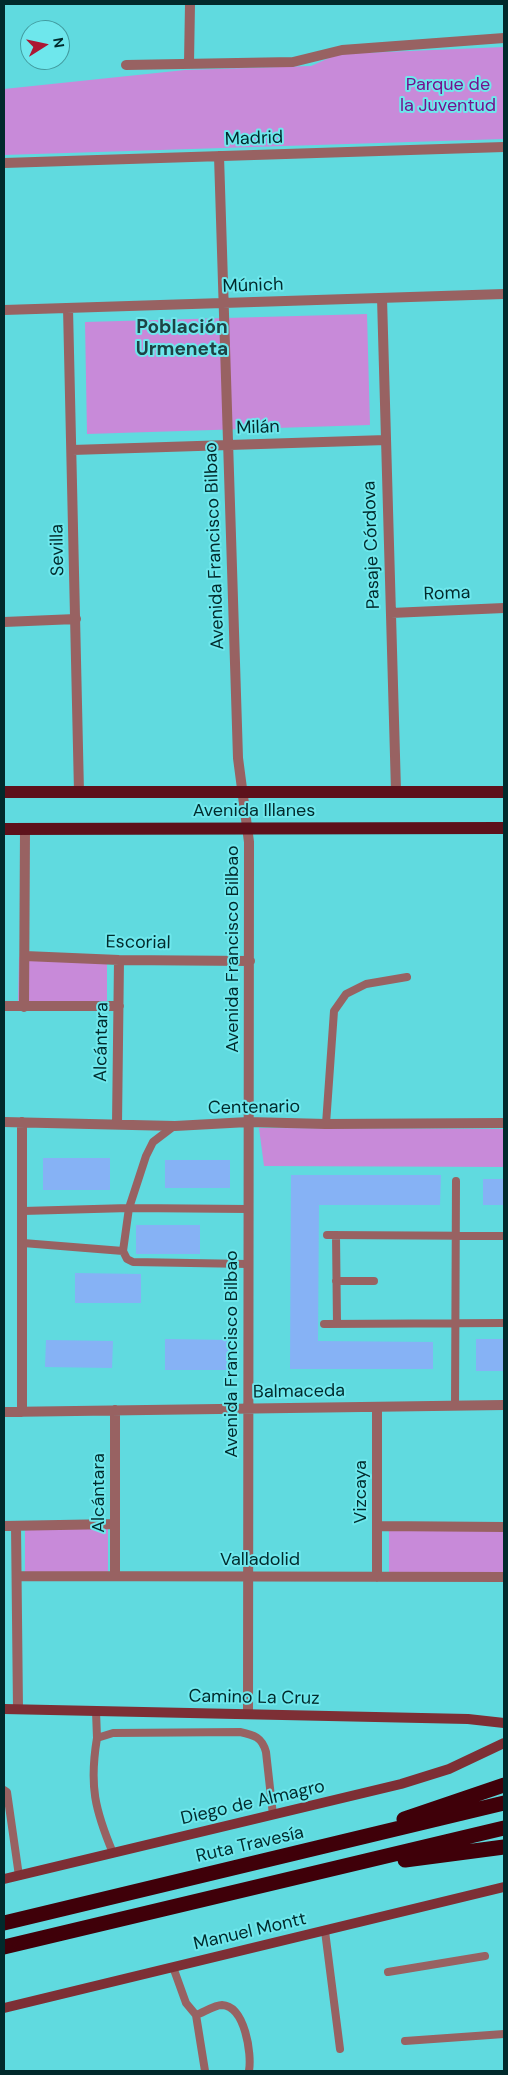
<!DOCTYPE html>
<html>
<head>
<meta charset="utf-8">
<style>
  body { margin:0 }
  #map { position:relative; width:508px; height:2075px; overflow:hidden; background:#60dadf; font-family:"DM Sans",sans-serif }
  canvas { display:block }
  .frame { position:absolute; inset:0; border:5px solid #012a2c; pointer-events:none }
  .north { position:absolute; left:20px; top:20px; width:50px; height:50px; box-sizing:border-box; background:#6ee7ec; border:1px solid #429b9f; border-radius:50%; rotate:80deg; font-size:14px; font-weight:700; line-height:20px; text-align:center; color:#012a2c }
  .north::after { content:''; display:block; margin:auto; width:18px; height:22px; background:#ac1733; clip-path:polygon(50% 0,100% 100%,50% 72%,0 100%) }
</style>
</head>
<body>
<div id="map">
<canvas width="508" height="2075"></canvas>
<div class="frame"></div>
<div class="north">N</div>
</div>
<script>
const g = document.querySelector('canvas').getContext('2d');
g.lineJoin = 'round';
function paint(path, color) { g.fillStyle = color; g.fill(path, 'evenodd'); }
function trace(path, color, width, dash) { g.strokeStyle = color; g.lineWidth = width; g.lineCap = dash ? 'butt' : 'round'; g.setLineDash(dash || []); g.stroke(path); }
function drawText(font, color, halo, rows, align = 'center') {
  g.font = font + ' "DM Sans",sans-serif'; g.lineWidth = 4; g.setLineDash([]); g.textBaseline = 'middle'; g.strokeStyle = halo; g.fillStyle = color; for (const [text, x, y, turn = 0] of rows) {
    g.save(); g.translate(x, y); g.rotate((+turn || 0) * Math.PI / 180); g.textAlign = isNaN(turn) ? turn : align; if (halo) g.strokeText(text, 0, 0); g.fillText(text, 0, 0); g.restore();
  }
}
const green = new Path2D(`
  M 504,47 L 504,139 L 4,155 L 4,89 L 185,70 L 311,66 L 338,54 Z
  M 367,314 L 370,425 L 87,434 L 85,322 Z
  M 19,957 L 107,957 L 107,1003 L 18,1003 Z
  M 259,1128 L 504,1129 L 504,1167 L 264,1166 Z
  M 25,1527 L 108,1529 L 108,1574 L 25,1574 Z
  M 389,1527 L 504,1530 L 504,1572 L 389,1572 Z`);
const building = new Path2D(`
  M 43,1158 L 110,1158 L 110,1190 L 43,1190 Z
  M 165,1160 L 230,1160 L 230,1188 L 165,1188 Z
  M 291,1175 L 441,1175 L 440,1205 L 319,1205 L 318,1341 L 433,1342 L 433,1369 L 290,1369 Z
  M 483,1179 L 504,1179 L 504,1205 L 483,1205 Z
  M 136,1225 L 200,1225 L 200,1254 L 136,1254 Z
  M 75,1273 L 141,1274 L 141,1303 L 75,1303 Z
  M 165,1339 L 231,1340 L 231,1370 L 165,1370 Z
  M 476,1339 L 504,1339 L 504,1371 L 476,1371 Z
  M 46,1340 L 113,1341 L 112,1368 L 45,1367 Z`);
const lane = new Path2D(`
  M 326,1124 L 334,1011 L 346,994 L 366,984 L 407,977
  M 23,1211 L 129,1208 L 248,1209
  M 327,1235 L 504,1236
  M 336,1235 L 337,1324
  M 23,1243 L 123,1251 L 127,1259 L 133,1262 L 248,1264
  M 123,1251 L 129,1208 L 146,1156 L 153,1142 L 174,1126
  M 336,1281 L 374,1281
  M 324,1324 L 504,1323
  M 455,1406 L 456,1181
  M 96,1711 L 97,1738
  M 4,1790 L 7,1792 L 19,1876
  M 113,1853 C 95,1810 89,1786 97,1738 L 113,1733 L 240,1732 C 254,1735 262,1737 266,1752 L 273,1815
  M 325,1931 L 340,2049
  M 173,1967 L 186,2003 L 196,2015 L 205,2071
  M 388,1972 L 485,1956
  M 196,2015 C 204,2012 215,2005 222,2005 C 245,2006 252,2054 249,2071
  M 405,2041 L 504,2034`);
const street = new Path2D(`
  M 189,63 L 190,4
  M 126,65 L 293,62 L 342,50 L 504,38
  M 219,156 L 238,758 L 249,842 L 248,1714
  M 4,163 L 504,147
  M 382,298 L 396,791
  M 68,308 L 79,792
  M 4,310 L 504,294
  M 72,450 L 386,440
  M 391,613 L 504,608
  M 4,622 L 76,619
  M 25,956 L 119,960 L 250,961
  M 4,1006 L 119,1006
  M 24,1007 L 25,830
  M 4,1122 L 175,1126 L 248,1122 L 326,1124 L 504,1123
  M 117,1124 L 119,960
  M 377,1407 L 377,1577
  M 4,1412 L 504,1405
  M 22,1412 L 22,1122
  M 4,1526 L 115,1524
  M 16,1526 L 18,1709
  M 377,1526 L 504,1527
  M 17,1576 L 504,1577
  M 115,1576 L 115,1410`);
const secondary = new Path2D(`
  M 4,1709 L 468,1719 L 504,1723
  M 4,1879 L 401,1784 L 449,1769 L 504,1743
  M 4,2008 L 504,1887`);
const primary = new Path2D(`
  M 4,792 L 504,792
  M 4,829 L 504,828`);
const highway = new Path2D(`
  M 404,1819 L 504,1785
  M 405,1860 L 504,1847
  M 4,1923 L 504,1803
  M 4,1947 L 504,1828`);
const parkNames = [
  ["Parque de",448,85],
  ["la Juventud",448,106]
];
const streetNames = [
  ["Madrid",254,139,-2],
  ["Múnich",253,286,-2],
  ["Milán",258,428,-2],
  ["Pasaje Córdova",372,545,-92],
  ["Avenida Francisco Bilbao",215,546,-92],
  ["Sevilla",58,550,-91],
  ["Roma",447,594,-2],
  ["Avenida Illanes",254,811],
  ["Escorial",138,943,1],
  ["Avenida Francisco Bilbao",233,949,-90],
  ["Alcántara",102,1042,-89],
  ["Centenario",254,1108,-1],
  ["Avenida Francisco Bilbao",232,1354,-90],
  ["Balmaceda",299,1392,-1],
  ["Vizcaya",361,1492,-90],
  ["Alcántara",99,1493,-90],
  ["Valladolid",260,1560],
  ["Camino La Cruz",254,1698,1],
  ["Diego de Almagro",253,1803,-13],
  ["Ruta Travesía",250,1845,-13],
  ["Manuel Montt",250,1932,-13]
];
const neighbourhoodNames = [
  ["Población",182,328],
  ["Urmeneta",182,350]
];
paint(green, '#c88ad9');
paint(building, '#86b2f5');
trace(lane, '#986262', 8);
trace(street, '#986262', 10);
trace(secondary, '#7d2f35', 10);
trace(primary, '#5d111b', 12);
trace(highway, '#3f0009', 15);
drawText('18px', '#75118c', '#6ee7ec', parkNames);
drawText('18px', '#012a2c', '#6ee7ec', streetNames);
drawText('bold 19px', '#1d4345', '#6ee7ec', neighbourhoodNames);
</script>
</body>
</html>
